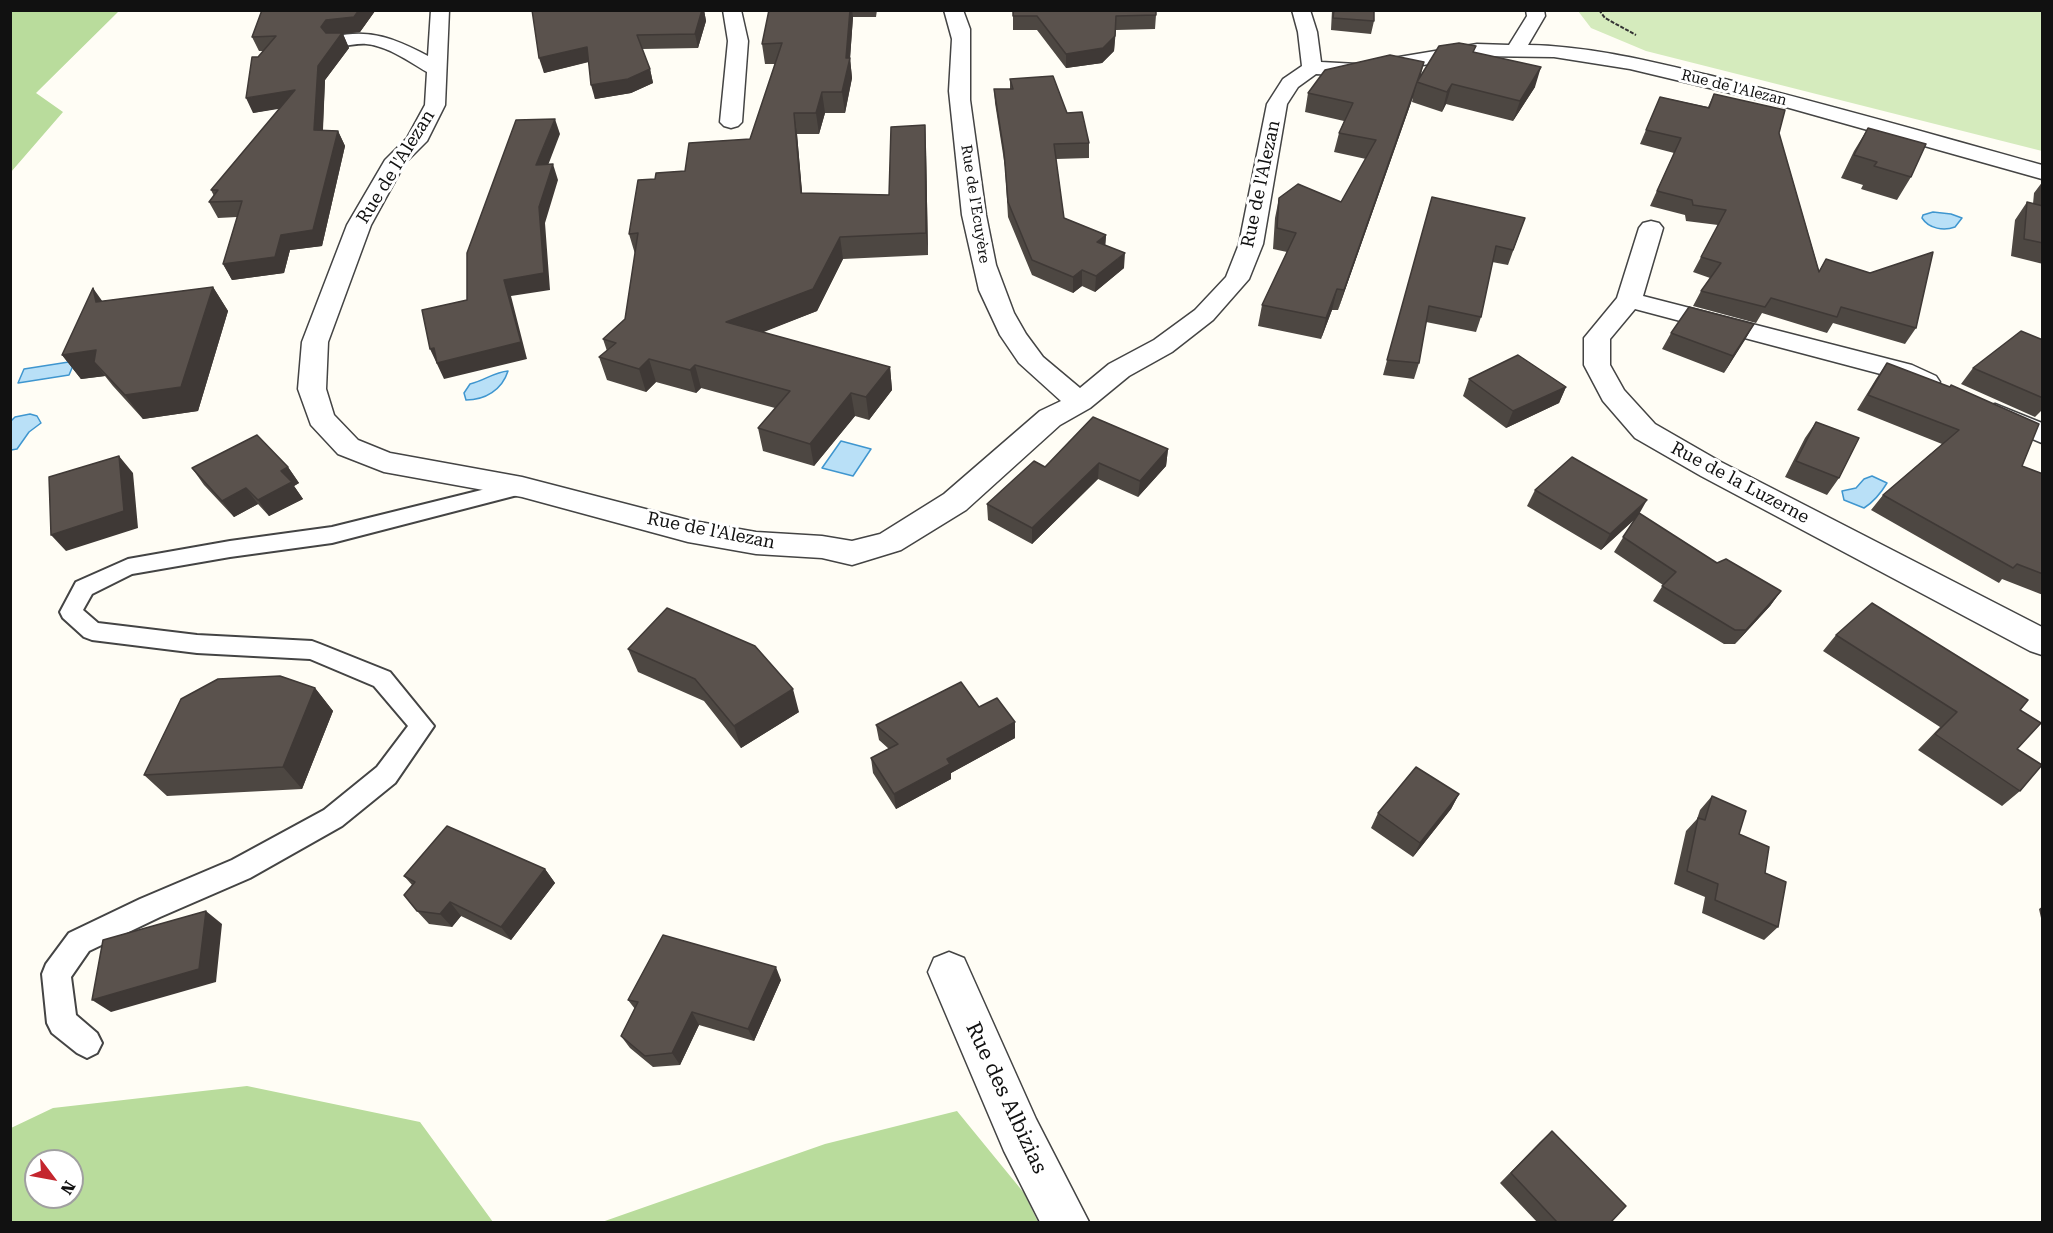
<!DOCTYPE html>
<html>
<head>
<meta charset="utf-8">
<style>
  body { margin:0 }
  #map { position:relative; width:2053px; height:1233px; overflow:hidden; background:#fffdf5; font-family:"Roboto Serif",serif }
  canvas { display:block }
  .frame { position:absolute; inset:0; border:12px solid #111; pointer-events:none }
  .north { position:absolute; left:24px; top:1149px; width:60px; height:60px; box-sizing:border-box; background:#fff; border:2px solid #a0a0a0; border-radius:50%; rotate:122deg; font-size:16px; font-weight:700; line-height:24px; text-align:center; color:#111 }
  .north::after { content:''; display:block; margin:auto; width:21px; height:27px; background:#c4262e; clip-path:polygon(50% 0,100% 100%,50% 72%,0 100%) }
</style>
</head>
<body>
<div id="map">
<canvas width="2053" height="1233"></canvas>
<div class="frame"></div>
<div class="north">N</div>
</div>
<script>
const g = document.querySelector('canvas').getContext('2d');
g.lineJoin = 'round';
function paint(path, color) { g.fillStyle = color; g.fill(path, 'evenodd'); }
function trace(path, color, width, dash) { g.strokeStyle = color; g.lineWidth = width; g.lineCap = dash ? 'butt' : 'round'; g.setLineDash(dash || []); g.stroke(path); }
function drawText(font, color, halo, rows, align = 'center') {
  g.font = font + ' "Roboto Serif",serif'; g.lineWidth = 6; g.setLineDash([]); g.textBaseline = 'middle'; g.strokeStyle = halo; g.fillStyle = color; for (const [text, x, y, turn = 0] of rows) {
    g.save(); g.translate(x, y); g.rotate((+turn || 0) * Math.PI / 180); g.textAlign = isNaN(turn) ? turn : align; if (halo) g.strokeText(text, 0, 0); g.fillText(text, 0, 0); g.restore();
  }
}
const green = new Path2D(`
  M 1578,11 L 2042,11 L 2042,151 L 1646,51 L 1591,28 Z`);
const forest = new Path2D(`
  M 11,10 L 119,11 L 36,93 L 63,112 L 11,172 Z
  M 247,1086 L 420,1122 L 493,1222 L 11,1222 L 11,1128 L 53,1108 ZM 36,1161 L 72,1161 L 72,1197 L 36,1197 Z
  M 957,1111 L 1024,1193 L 1038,1222 L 602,1222 L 825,1144 Z`);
const water = new Path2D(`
  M 1933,212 L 1951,214 L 1962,218 L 1955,227 C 1944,231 1929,229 1922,218 L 1923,215 Z
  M 75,361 L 69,375 L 18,383 L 24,369 Z
  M 508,371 C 502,390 485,400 466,400 L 464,393 L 470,384 C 484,381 494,372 508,371 Z
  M 30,414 L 37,416 L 41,423 L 29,432 L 17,449 L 11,450 L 11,421 L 15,417 Z
  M 841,441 L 871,449 L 853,476 L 822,468 Z
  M 1872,476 L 1887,483 C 1881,493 1875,501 1864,508 L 1844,500 L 1842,491 L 1856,488 L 1864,479 Z`);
const path = new Path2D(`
  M 1599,10 L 1605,18 L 1636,35`);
const service = new Path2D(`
  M 522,480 L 529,482 L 532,487 L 529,492 L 332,543 L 230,557 L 132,574 L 92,594 L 83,610 L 98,623 L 197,635 L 312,641 L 320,644 L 390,672 L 434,726 L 395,783 L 342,826 L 250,878 L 160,917 L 89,951 L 71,977 L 76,1015 L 97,1033 L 102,1043 L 97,1053 L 87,1058 L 77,1053 L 52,1033 L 47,1023 L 42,974 L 46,964 L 69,933 L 140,899 L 232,860 L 324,810 L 377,767 L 408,726 L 374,686 L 310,659 L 197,653 L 92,640 L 84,637 L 63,618 L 60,612 L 76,582 L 128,559 L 230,541 L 332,527 Z`);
const minor = new Path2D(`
  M 431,10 L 449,10 L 445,105 L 427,141 L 405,163 L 371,225 L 328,342 L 326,389 L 334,415 L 358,440 L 390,453 L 522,477 L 688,520 L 756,532 L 822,536 L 852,541 L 880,534 L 944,494 L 1040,411 L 1061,401 L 1019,363 L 1000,335 L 979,290 L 962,215 L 949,91 L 952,39 L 944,10 L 963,10 L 970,29 L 970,100 L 986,215 L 996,265 L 1014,313 L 1026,334 L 1043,357 L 1080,388 L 1109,364 L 1154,340 L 1195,310 L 1226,277 L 1239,244 L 1267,104 L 1283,79 L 1302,66 L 1298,32 L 1292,10 L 1310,10 L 1317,32 L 1321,62 L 1357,64 L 1477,44 L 1509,45 L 1527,16 L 1526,10 L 1544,10 L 1545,16 L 1528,45 C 1589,46 1649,61 1708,75 C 1820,102 1931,134 2042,165 L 2042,179 L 1768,102 L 1630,69 L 1554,57 L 1477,56 L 1357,76 L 1316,74 L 1298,87 L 1287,104 L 1263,244 L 1249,279 L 1213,320 L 1172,352 L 1129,376 L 1090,408 L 1060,425 L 966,510 L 901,550 L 852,565 L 822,558 L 756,554 L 688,542 L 522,497 L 384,472 L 338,454 L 311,425 L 298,389 L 302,342 L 347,225 L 385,160 L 407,138 L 425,105 L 427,72 C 408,61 388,46 366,44 C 355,43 344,48 333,45 L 330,41 L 333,37 C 371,28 395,39 428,56 Z
  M 723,10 L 741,10 L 748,41 L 742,122 L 738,126 L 731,128 L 724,126 L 720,122 L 728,41 Z
  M 1651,221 L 1659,223 L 1663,228 L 1643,296 L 1912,365 L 1936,376 L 1940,382 L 1936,388 L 1926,391 L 1892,377 L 1635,309 L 1610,339 L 1610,365 L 1624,390 L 1655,424 L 1721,462 L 2042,627 L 2042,655 L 2030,651 L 1701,476 L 1635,438 L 1603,401 L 1584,365 L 1584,338 L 1617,298 L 1639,228 L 1643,223 Z
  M 1995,404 L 2042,423 L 2042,443 L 1985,419 L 1981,413 L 1985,407 Z
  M 949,952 L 964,958 L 1036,1119 L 1089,1222 L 1040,1222 L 1004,1151 L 928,972 L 934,958 Z`);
const wall = new Path2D(`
  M 262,10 L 374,10 L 375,11 L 360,32 L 343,34 L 349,48 L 325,80 L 323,130 L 338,131 L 345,146 L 322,246 L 290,250 L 284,273 L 232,280 L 223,264 L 237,217 L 218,218 L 209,202 L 214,196 L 211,190 L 280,108 L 253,113 L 258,57 L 263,51 L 259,51 L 252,37 Z
  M 532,10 L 704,10 L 706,21 L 698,48 L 642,49 L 650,69 L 653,83 L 631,93 L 595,99 L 589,62 L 544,73 Z
  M 769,10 L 877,10 L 876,17 L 853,17 L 850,58 L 852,78 L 845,113 L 825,113 L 819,134 L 797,134 L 802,193 L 889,195 L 926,147 L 928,255 L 843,259 L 817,311 L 762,332 L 890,367 L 892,390 L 869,420 L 855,416 L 814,466 L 763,451 L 758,428 L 775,408 L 701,388 L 696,393 L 656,382 L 646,392 L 607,380 L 599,357 L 607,351 L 603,339 L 625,319 L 635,254 L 629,234 L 655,179 L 685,171 L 750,139 L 775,64 L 765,64 L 762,44 Z
  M 1013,10 L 1156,15 L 1155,29 L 1116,30 L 1114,51 L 1102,63 L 1066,68 L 1037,30 L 1013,30 Z
  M 1332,10 L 1374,10 L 1374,21 L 1371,34 L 1331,30 Z
  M 1474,52 L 1535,87 L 1513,121 L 1446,104 L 1442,112 L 1412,102 L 1413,97 L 1338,310 L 1332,310 L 1321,339 L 1258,326 L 1262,305 L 1287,252 L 1273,249 L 1275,218 L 1279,198 L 1341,202 L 1366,159 L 1334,152 L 1339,133 L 1344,121 L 1305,112 L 1308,93 L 1420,78 Z
  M 1010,79 L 1067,113 L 1089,143 L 1089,158 L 1056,159 L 1064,218 L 1106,235 L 1105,245 L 1124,268 L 1095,292 L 1082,286 L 1073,293 L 1032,275 L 1008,217 L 1005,167 L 995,103 L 994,89 L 1010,89 Z
  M 1714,94 L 1779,133 L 1819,271 L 1826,259 L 1916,328 L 1905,344 L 1833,323 L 1827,333 L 1762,313 L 1756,323 L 1693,306 L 1701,291 L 1710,278 L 1693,272 L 1718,225 L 1686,221 L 1685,215 L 1650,206 L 1674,153 L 1640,144 L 1660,97 L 1708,107 Z
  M 1868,128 L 1911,177 L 1897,200 L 1861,189 L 1863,185 L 1841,178 L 1854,151 Z
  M 2043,181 L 2043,264 L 2011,256 L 2015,220 L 2027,202 L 2033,204 L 2034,193 Z
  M 1432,197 L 1525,218 L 1508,265 L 1492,262 L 1481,317 L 1476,332 L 1426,322 L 1419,363 L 1414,379 L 1383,375 Z
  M 213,287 L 228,311 L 198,411 L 143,419 L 113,386 L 105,376 L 81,379 L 62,355 L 103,301 Z
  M 1754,324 L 1724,373 L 1662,349 L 1671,333 Z
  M 2043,340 L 2043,409 L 2035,417 L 1961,384 L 1973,368 Z
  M 1887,363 L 2022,466 L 2043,474 L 2043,595 L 2002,579 L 1999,583 L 1871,510 L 1883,495 L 1942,444 L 1857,410 L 1876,379 Z
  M 1469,379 L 1566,387 L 1559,403 L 1506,428 L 1463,396 Z
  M 1816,422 L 1839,478 L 1827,495 L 1785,477 L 1805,438 Z
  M 1168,449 L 1166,466 L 1138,497 L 1098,479 L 1032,544 L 988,520 L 987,504 L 1045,467 Z
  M 288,467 L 299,483 L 294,486 L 303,499 L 269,516 L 258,504 L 234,517 L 204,485 L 192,468 Z
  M 1535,490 L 1639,514 L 1717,563 L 1781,591 L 1770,606 L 1735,644 L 1724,644 L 1653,601 L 1663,585 L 1614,552 L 1634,520 L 1601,550 L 1527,506 Z
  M 1836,635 L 2020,710 L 2017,749 L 2020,791 L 2002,806 L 1918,750 L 1940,727 L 1823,651 Z
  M 628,649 L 799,712 L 741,748 L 704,701 L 638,672 Z
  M 315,688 L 333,711 L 302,789 L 167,796 L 144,775 Z
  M 979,707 L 1015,722 L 1015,738 L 951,773 L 951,779 L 896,809 L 873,773 L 871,758 L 889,749 L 879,740 L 876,725 Z
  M 1459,794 L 1451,809 L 1413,857 L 1371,828 L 1378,813 Z
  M 1712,796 L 1765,873 L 1778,927 L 1764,940 L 1702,913 L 1705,897 L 1674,884 L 1686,831 L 1697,819 L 1700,810 Z
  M 545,869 L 555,883 L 511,940 L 461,916 L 452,927 L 429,924 L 417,911 L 412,885 L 404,876 Z
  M 2043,906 L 2043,927 L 2039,909 Z
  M 781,980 L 754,1041 L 699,1025 L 680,1065 L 653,1067 L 630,1048 L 621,1036 L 635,1009 L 628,1000 Z
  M 1552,1131 L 1611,1222 L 1537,1222 L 1500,1183 L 1540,1142 Z`);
const shadedWall = new Path2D(`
  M 359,10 L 374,10 L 375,11 L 360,32 L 343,34 L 349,48 L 325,80 L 322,145 L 314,130 L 318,66 L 328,41 L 321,27 L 326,20 Z
  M 702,10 L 704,10 L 706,21 L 698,48 L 695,34 Z
  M 850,10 L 852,10 L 853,17 L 850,59 L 850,58 L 852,78 L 845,113 L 842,92 Z
  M 1115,36 L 1114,51 L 1102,63 L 1066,68 L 1066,54 Z
  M 587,47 L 591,61 L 544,73 L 539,58 Z
  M 1424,62 L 1419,83 L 1417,82 L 1413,97 L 1338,310 L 1344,290 Z
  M 1541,67 L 1535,87 L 1513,121 L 1520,101 Z
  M 650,69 L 653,83 L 631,93 L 595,99 L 591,85 Z
  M 1452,84 L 1446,104 L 1442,112 L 1447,92 Z
  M 295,90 L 303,105 L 253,113 L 246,98 Z
  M 822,92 L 825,113 L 819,134 L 816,113 Z
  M 794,113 L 797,134 L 804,214 L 801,193 Z
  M 555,119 L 560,134 L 542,181 L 536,165 Z
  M 925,125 L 926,147 L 928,255 L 926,233 Z
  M 338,131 L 345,146 L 322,246 L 290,250 L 284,273 L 232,280 L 223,264 L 281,235 Z
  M 553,164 L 558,180 L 545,223 L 550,290 L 511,296 L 527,359 L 444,379 L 430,349 L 504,280 Z
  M 1106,235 L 1105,250 L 1097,242 Z
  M 840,237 L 843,259 L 817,311 L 731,345 L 726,322 Z
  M 1125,253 L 1124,268 L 1095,292 L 1096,276 Z
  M 1082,270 L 1082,286 L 1073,293 L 1073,277 Z
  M 213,287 L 228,311 L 198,411 L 143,419 L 125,395 Z
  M 93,288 L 110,312 L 96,302 Z
  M 1337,289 L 1332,310 L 1321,339 L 1326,318 Z
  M 1754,324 L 1745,340 L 1724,373 L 1733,356 Z
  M 96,350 L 94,362 L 105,376 L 81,379 L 62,355 Z
  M 649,359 L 656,382 L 646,392 L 639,369 Z
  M 695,365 L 701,388 L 696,393 L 690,370 Z
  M 890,367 L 892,390 L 869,420 L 866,397 Z
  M 1566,387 L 1559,403 L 1506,428 L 1513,411 Z
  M 851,393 L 855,416 L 814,466 L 810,444 Z
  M 1168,449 L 1166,466 L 1138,497 L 1140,481 Z
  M 119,456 L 133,473 L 138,528 L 66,551 L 51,535 Z
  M 1099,463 L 1098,479 L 1032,544 L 1032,528 Z
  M 288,467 L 299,483 L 294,486 L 303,499 L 269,516 L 258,500 L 281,471 Z
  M 246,488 L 258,504 L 234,517 L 222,501 Z
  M 1647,500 L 1638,516 L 1601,550 L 1610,534 Z
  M 1781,591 L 1770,606 L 1735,644 L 1746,630 Z
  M 315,688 L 333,711 L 302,789 L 283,767 Z
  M 793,689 L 799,712 L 741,748 L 734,726 Z
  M 1015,722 L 1015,738 L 951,773 L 951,779 L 896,809 L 894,794 L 947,759 Z
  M 1459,794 L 1451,809 L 1413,857 L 1420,843 Z
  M 545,869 L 555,883 L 511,940 L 501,927 Z
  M 450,902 L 461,916 L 452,927 L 440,914 Z
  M 206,911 L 222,924 L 216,982 L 111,1012 L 92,1000 Z
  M 776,967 L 781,980 L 754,1041 L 748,1029 Z
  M 692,1012 L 699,1025 L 680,1065 L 672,1053 Z`);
const building = new Path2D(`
  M 262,10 L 359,10 L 354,17 L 326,20 L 321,27 L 326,33 L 342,33 L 318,66 L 314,130 L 338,131 L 313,230 L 281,235 L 275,257 L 223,264 L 242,201 L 209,202 L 218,190 L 211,190 L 295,90 L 246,98 L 252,57 L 258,57 L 276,36 L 252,37 Z
  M 532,10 L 702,10 L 695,34 L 637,35 L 650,69 L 628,79 L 591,85 L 587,47 L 539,58 Z
  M 769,10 L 850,10 L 846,58 L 850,58 L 842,92 L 822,92 L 816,113 L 794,113 L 801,193 L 889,195 L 891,127 L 925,125 L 926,233 L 840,237 L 813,289 L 726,322 L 890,367 L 866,397 L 851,393 L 810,444 L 758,428 L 790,391 L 695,365 L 690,370 L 649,359 L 639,369 L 599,357 L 616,343 L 603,339 L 625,319 L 638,233 L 629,234 L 638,180 L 655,179 L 656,173 L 685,171 L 689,143 L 750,139 L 782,43 L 762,44 Z
  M 1013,10 L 1156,10 L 1156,15 L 1116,16 L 1115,36 L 1103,48 L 1066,54 L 1037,16 L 1013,16 Z
  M 1334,10 L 1374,10 L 1374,21 L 1333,18 Z
  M 1459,43 L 1476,46 L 1473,52 L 1541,67 L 1520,101 L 1452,84 L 1447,92 L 1417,82 L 1439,46 Z
  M 1390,55 L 1424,62 L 1344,290 L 1337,289 L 1326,318 L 1262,305 L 1296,233 L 1277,228 L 1279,198 L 1298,184 L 1341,202 L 1376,140 L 1339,133 L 1353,103 L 1308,93 L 1325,70 Z
  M 1053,76 L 1067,113 L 1082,112 L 1089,143 L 1054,144 L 1064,218 L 1106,235 L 1097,242 L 1125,253 L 1096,276 L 1082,270 L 1073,277 L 1032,260 L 1008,202 L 1004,152 L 994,89 L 1013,89 L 1010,79 Z
  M 1714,94 L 1785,110 L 1779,133 L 1819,272 L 1826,259 L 1870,273 L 1933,252 L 1916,328 L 1841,307 L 1837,317 L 1771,298 L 1765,307 L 1701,291 L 1721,263 L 1701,257 L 1726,210 L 1693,205 L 1692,200 L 1657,191 L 1681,138 L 1646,130 L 1660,97 L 1709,108 Z
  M 555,119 L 536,165 L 553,164 L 539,207 L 544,273 L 504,280 L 521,342 L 437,363 L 434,348 L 430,349 L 422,310 L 467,300 L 467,253 L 516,120 Z
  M 1868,128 L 1926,144 L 1911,177 L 1874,166 L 1877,162 L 1854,155 Z
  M 1432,197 L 1525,218 L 1513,250 L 1496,246 L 1481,317 L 1429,306 L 1419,363 L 1387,360 Z
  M 2027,202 L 2043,206 L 2043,243 L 2024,239 Z
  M 213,287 L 181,387 L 125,395 L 94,362 L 96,350 L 62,355 L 93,288 L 96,302 Z
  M 1689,307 L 1754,324 L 1733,356 L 1671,333 Z
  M 2021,331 L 2043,340 L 2043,398 L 1973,368 Z
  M 1518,355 L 1566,387 L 1513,411 L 1469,379 Z
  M 1887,363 L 1950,387 L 1951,385 L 2039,424 L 2022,466 L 2043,474 L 2043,574 L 2017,564 L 2013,568 L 1883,495 L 1959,430 L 1868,395 Z
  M 1093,417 L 1168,449 L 1140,481 L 1099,463 L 1032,528 L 987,504 L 1034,461 L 1045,467 Z
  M 1816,422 L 1859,438 L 1839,478 L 1796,461 Z
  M 257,435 L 288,467 L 281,471 L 292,482 L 258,500 L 246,488 L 222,501 L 192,468 Z
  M 119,456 L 124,511 L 51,535 L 49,477 Z
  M 1572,457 L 1647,500 L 1610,534 L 1535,490 Z
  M 1639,513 L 1717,563 L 1726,559 L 1781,591 L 1746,630 L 1735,630 L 1662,586 L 1676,572 L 1623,537 Z
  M 1872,603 L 2028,700 L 2020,710 L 2041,723 L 2017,749 L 2042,765 L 2020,791 L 1935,734 L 1957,712 L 1836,635 Z
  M 667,608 L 755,646 L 793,689 L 734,726 L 695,679 L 628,649 Z
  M 280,676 L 315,688 L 283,767 L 144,775 L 181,699 L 218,679 Z
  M 961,682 L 979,707 L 997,698 L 1015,722 L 947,759 L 950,764 L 894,794 L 871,758 L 898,744 L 876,725 Z
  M 1416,767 L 1459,794 L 1420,843 L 1378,813 Z
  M 1712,796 L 1746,811 L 1739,834 L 1769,847 L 1765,873 L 1786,882 L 1778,927 L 1715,900 L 1718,884 L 1687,871 L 1698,818 L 1705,820 Z
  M 447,826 L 545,869 L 501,927 L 450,902 L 440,914 L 417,911 L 404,895 L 415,882 L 404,876 Z
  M 206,911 L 199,969 L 92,1000 L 103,940 Z
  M 663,935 L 776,967 L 748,1029 L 692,1012 L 672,1053 L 645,1056 L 621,1036 L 638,1002 L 628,1000 Z
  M 1552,1131 L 1626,1206 L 1611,1222 L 1557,1222 L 1511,1173 Z`);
const farStreetnames = [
  ["Rue de l'Alezan",1734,88,14],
  ["Rue de l'Ecuyère",975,204,81]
];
const streetNames = [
  ["Rue de l'Alezan",396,167,-58],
  ["Rue de l'Alezan",1261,184,-78],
  ["Rue de la Luzerne",1740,483,28],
  ["Rue de l'Alezan",711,531,11]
];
const nearStreetnames = [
  ["Rue des Albizias",1006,1098,65]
];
paint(green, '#d5ebbd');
paint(forest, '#b9dc9c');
paint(water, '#b9e0f7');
trace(water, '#3f96cf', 1.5);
trace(service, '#444', 4);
trace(minor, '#444', 3);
trace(path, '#333', 2, [4, 1.5]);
paint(service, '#fff');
paint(minor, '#fff');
paint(wall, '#4d4742');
paint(shadedWall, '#3f3936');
paint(building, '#5a524d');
trace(building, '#3f3936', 1.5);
drawText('15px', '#111', '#fff', farStreetnames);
drawText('18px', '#111', '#fff', streetNames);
drawText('21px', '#111', '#fff', nearStreetnames);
</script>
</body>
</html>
